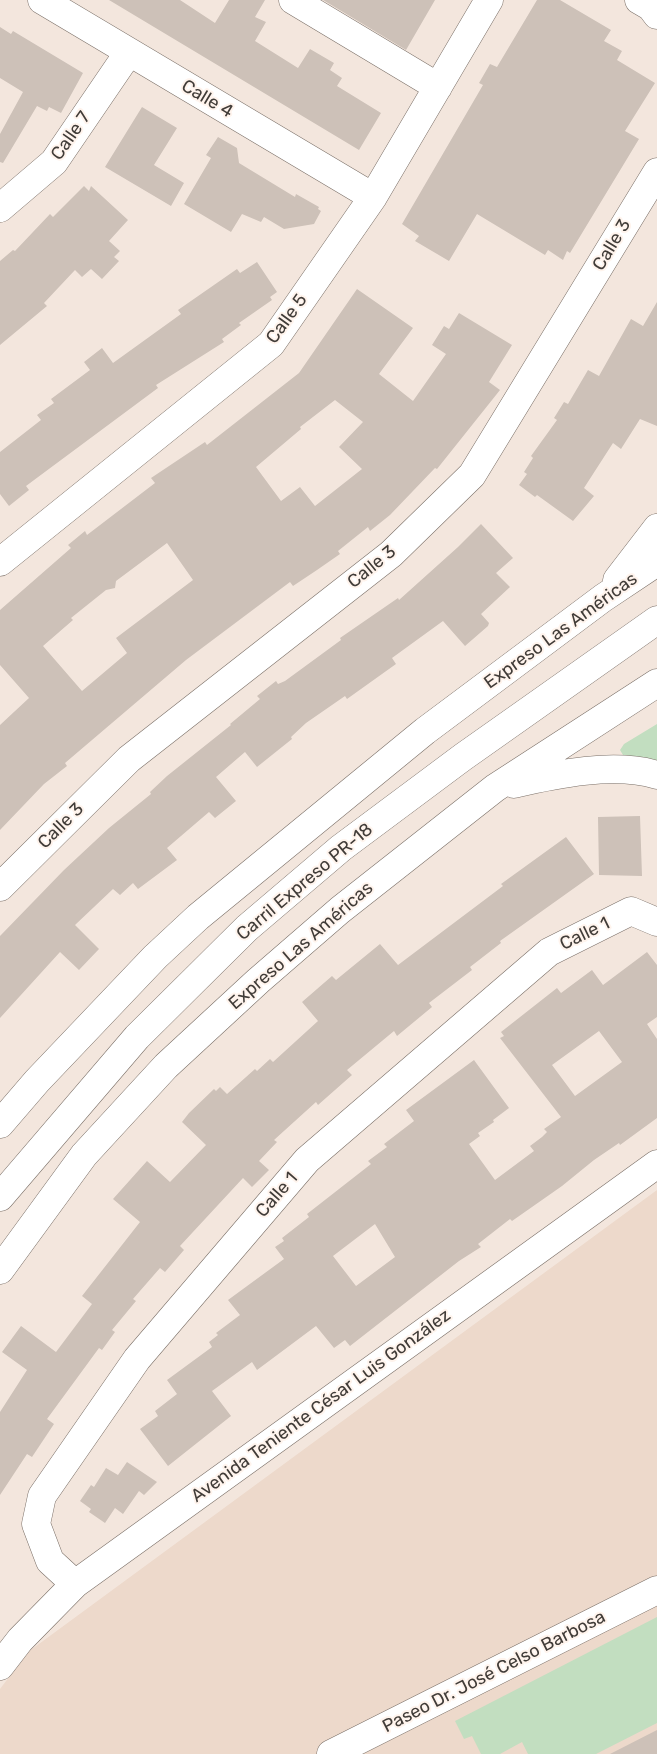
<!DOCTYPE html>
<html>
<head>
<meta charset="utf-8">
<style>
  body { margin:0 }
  canvas { display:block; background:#f3e6dd }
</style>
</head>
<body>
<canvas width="657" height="1754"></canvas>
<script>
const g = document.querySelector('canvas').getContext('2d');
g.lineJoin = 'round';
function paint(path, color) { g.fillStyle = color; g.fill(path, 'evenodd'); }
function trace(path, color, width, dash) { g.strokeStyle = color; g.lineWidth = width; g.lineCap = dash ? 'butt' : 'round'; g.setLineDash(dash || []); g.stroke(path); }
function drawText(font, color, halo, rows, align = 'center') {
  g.font = font + ' Rubik,sans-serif'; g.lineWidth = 4; g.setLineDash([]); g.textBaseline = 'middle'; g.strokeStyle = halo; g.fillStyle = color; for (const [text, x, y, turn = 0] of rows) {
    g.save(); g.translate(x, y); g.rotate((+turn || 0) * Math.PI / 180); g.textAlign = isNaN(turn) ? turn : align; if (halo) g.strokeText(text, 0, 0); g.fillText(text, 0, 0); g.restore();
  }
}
const built = new Path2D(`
  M 657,1190 L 657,1754 L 0,1754 L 0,1689 L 28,1652 Z`);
const green = new Path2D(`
  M 657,724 L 657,761 L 623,755 L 620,750 L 624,744 Z
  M 657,1617 L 657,1723 L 596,1754 L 528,1754 L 522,1742 L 500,1754 L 481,1754 L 472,1736 L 464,1739 L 455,1721 Z`);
const building = new Path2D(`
  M 109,0 L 180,0 L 215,23 L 229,0 L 265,0 L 255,17 L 266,22 L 255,41 L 298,68 L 310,49 L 334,63 L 330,70 L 342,78 L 337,86 L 381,113 L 359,150 Z
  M 323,0 L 435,0 L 406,50 Z
  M 537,0 L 560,0 L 611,30 L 604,41 L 622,51 L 617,60 L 655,83 L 625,131 L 639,139 L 570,253 L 567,251 L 563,260 L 548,250 L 545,255 L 477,214 L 449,261 L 415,241 L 419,236 L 402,224 L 483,85 L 479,83 L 490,64 L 497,67 Z
  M 0,27 L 11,34 L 13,31 L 83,73 L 61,113 L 49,107 L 47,111 L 37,106 L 3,163 L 0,162 L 0,134 L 23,92 L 0,78 Z
  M 142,107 L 177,128 L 154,165 L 184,183 L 171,206 L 105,167 Z
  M 218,137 L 237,148 L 239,163 L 295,197 L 296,194 L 319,207 L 318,209 L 321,211 L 314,224 L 284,229 L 264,217 L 261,222 L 242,214 L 231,232 L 184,204 L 211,158 L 206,155 Z
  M 84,186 L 89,191 L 91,186 L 128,220 L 109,241 L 120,251 L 114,257 L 119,261 L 102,279 L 91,269 L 82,277 L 75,270 L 44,303 L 47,306 L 0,345 L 0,261 L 13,250 L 15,251 L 50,214 L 53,217 Z
  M 257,262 L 277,292 L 270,297 L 272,300 L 239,323 L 241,325 L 222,339 L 224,342 L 156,385 L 158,388 L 26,486 L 29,490 L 9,506 L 0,494 L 0,452 L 41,420 L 37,415 L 54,403 L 51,399 L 90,370 L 84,362 L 102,348 L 113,363 L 181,314 L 178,310 L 237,269 L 240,273 Z
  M 357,289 L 413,328 L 379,374 L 413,401 L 446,354 L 432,345 L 444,326 L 449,329 L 459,313 L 512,345 L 489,382 L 500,390 L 437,469 L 435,468 L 390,515 L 370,531 L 368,527 L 338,551 L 340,554 L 317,570 L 293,586 L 290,582 L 186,660 L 65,763 L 67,766 L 44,784 L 0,830 L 0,725 L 29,698 L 0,665 L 0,610 L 71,548 L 68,545 L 85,531 L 87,535 L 155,483 L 151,478 L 205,442 L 207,445 L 299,373 ZM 335,400 L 363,422 L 339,447 L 362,469 L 315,506 L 300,487 L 281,501 L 256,467 L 301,429 L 300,427 ZM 167,543 L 193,580 L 116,638 L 127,653 L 82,691 L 43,646 L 73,620 L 71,618 L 106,590 L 115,588 L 116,581 Z
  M 657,302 L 657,426 L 640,419 L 621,449 L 613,443 L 584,488 L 594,496 L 573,521 L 537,495 L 535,497 L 519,485 L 527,474 L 524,472 L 533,458 L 531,456 L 557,420 L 554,418 L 564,402 L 568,404 L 588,370 L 599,376 L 631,319 L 643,326 Z
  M 481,524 L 513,558 L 496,573 L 510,587 L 481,614 L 489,623 L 488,626 L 465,646 L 443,621 L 392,658 L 396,664 L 347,699 L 345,696 L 306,723 L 291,737 L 292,739 L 257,767 L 245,752 L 216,777 L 236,801 L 215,818 L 209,812 L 167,848 L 177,860 L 138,889 L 133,883 L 120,895 L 113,889 L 75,925 L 99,949 L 79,970 L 60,952 L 0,1018 L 0,936 L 64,870 L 109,828 L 151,794 L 150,792 L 167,776 L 231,725 L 230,724 L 260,699 L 257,696 L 276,681 L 278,684 L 285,681 L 341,640 L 340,638 L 398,598 L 399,600 L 458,547 Z
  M 640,816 L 642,876 L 599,875 L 598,817 Z
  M 566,837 L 594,874 L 500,941 L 501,943 L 470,967 L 472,970 L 429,1003 L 432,1007 L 397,1036 L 394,1031 L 347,1070 L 352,1075 L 318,1105 L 316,1102 L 274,1140 L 277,1142 L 259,1161 L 269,1170 L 252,1187 L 243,1178 L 180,1246 L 184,1250 L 165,1272 L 160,1268 L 133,1299 L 136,1301 L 112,1330 L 115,1332 L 102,1350 L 99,1348 L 47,1419 L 54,1424 L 32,1457 L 27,1454 L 0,1495 L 0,1412 L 27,1370 L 2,1352 L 21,1326 L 56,1352 L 92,1304 L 82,1296 L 140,1222 L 113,1199 L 147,1161 L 170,1182 L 206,1145 L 182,1122 L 189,1113 L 214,1089 L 216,1091 L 220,1087 L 227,1094 L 255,1069 L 257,1071 L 270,1059 L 273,1062 L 318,1021 L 302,1002 L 332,976 L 336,980 L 380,944 L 398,965 L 503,886 L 501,884 Z
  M 647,952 L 657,965 L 657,1017 L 647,1024 L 657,1039 L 657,1118 L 620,1145 L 619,1143 L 594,1160 L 562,1186 L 512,1221 L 510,1219 L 478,1244 L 481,1247 L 459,1261 L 350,1346 L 345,1340 L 334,1348 L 316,1326 L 257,1370 L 252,1362 L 212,1391 L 231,1416 L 168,1466 L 140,1429 L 158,1416 L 155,1411 L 177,1394 L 167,1380 L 212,1347 L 209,1342 L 218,1335 L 216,1333 L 240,1315 L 228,1300 L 284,1259 L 275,1247 L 284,1241 L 282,1238 L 309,1217 L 307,1214 L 371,1164 L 368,1161 L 387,1147 L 384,1144 L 414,1121 L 406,1110 L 474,1060 L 509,1108 L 493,1120 L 494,1122 L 478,1133 L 480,1136 L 469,1144 L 495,1180 L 534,1151 L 530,1146 L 542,1137 L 547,1132 L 544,1129 L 561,1117 L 500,1038 L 504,1036 L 501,1032 L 557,988 L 561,993 L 592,970 L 603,985 ZM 599,1031 L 622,1062 L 575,1096 L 552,1065 ZM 375,1224 L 395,1257 L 356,1286 L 333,1256 Z
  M 127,1462 L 157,1482 L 144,1495 L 139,1491 L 123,1514 L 115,1508 L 105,1523 L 89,1512 L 91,1509 L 80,1501 L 91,1485 L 94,1487 L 106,1468 L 118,1475 Z
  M 657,1730 L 657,1754 L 610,1754 Z`);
const minor = new Path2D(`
  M 42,0 L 373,197
  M 293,0 L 438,87
  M 639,0 L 651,7 L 657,15
  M 0,208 L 54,162 L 129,52
  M 0,562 L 271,344 L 373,197 L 489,0
  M 0,887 L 129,759 L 391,554 L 472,475 L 657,172
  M 75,1584 L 50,1561 L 36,1524 L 42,1496 L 137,1359 L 307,1160 L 549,952 L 631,911 L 657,922
  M 0,1666 L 20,1640 L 75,1584 L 657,1164
  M 331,1754 L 657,1590`);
const motorway = new Path2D(`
  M 617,580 L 657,528
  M 514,784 C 556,774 615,762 657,775
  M 0,1124 L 37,1081 L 155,957 L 198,917 L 425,731 L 603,598 L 657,562
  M 0,1197 L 137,1037 L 247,928 L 341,848 L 463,757 L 657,620
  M 0,1270 L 84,1155 L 166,1066 L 258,981 L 340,910 L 495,788 L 657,683`);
const streetNames = [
  ["Calle 4",207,99,31],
  ["Calle 7",71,136,-55],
  ["Calle 3",612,245,-59],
  ["Calle 5",287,319,-54],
  ["Calle 3",372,567,-39],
  ["Expreso Las Américas",561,631,-36],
  ["Calle 3",61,826,-45],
  ["Carril Expreso PR-18",305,882,-40],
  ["Calle 1",585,934,-26],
  ["Expreso Las Américas",301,946,-41],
  ["Calle 1",277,1195,-49],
  ["Avenida Teniente César Luis González",321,1406,-36],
  ["Paseo Dr. José Celso Barbosa",494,1672,-27]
];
paint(built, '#edd9cb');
paint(green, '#c2dec0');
paint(building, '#cdc1b8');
trace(minor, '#7a6f67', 29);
trace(motorway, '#7a6f67', 29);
trace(minor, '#fff', 28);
trace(motorway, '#fff', 28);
drawText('18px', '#413c38', '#fff4ed', streetNames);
</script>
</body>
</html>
